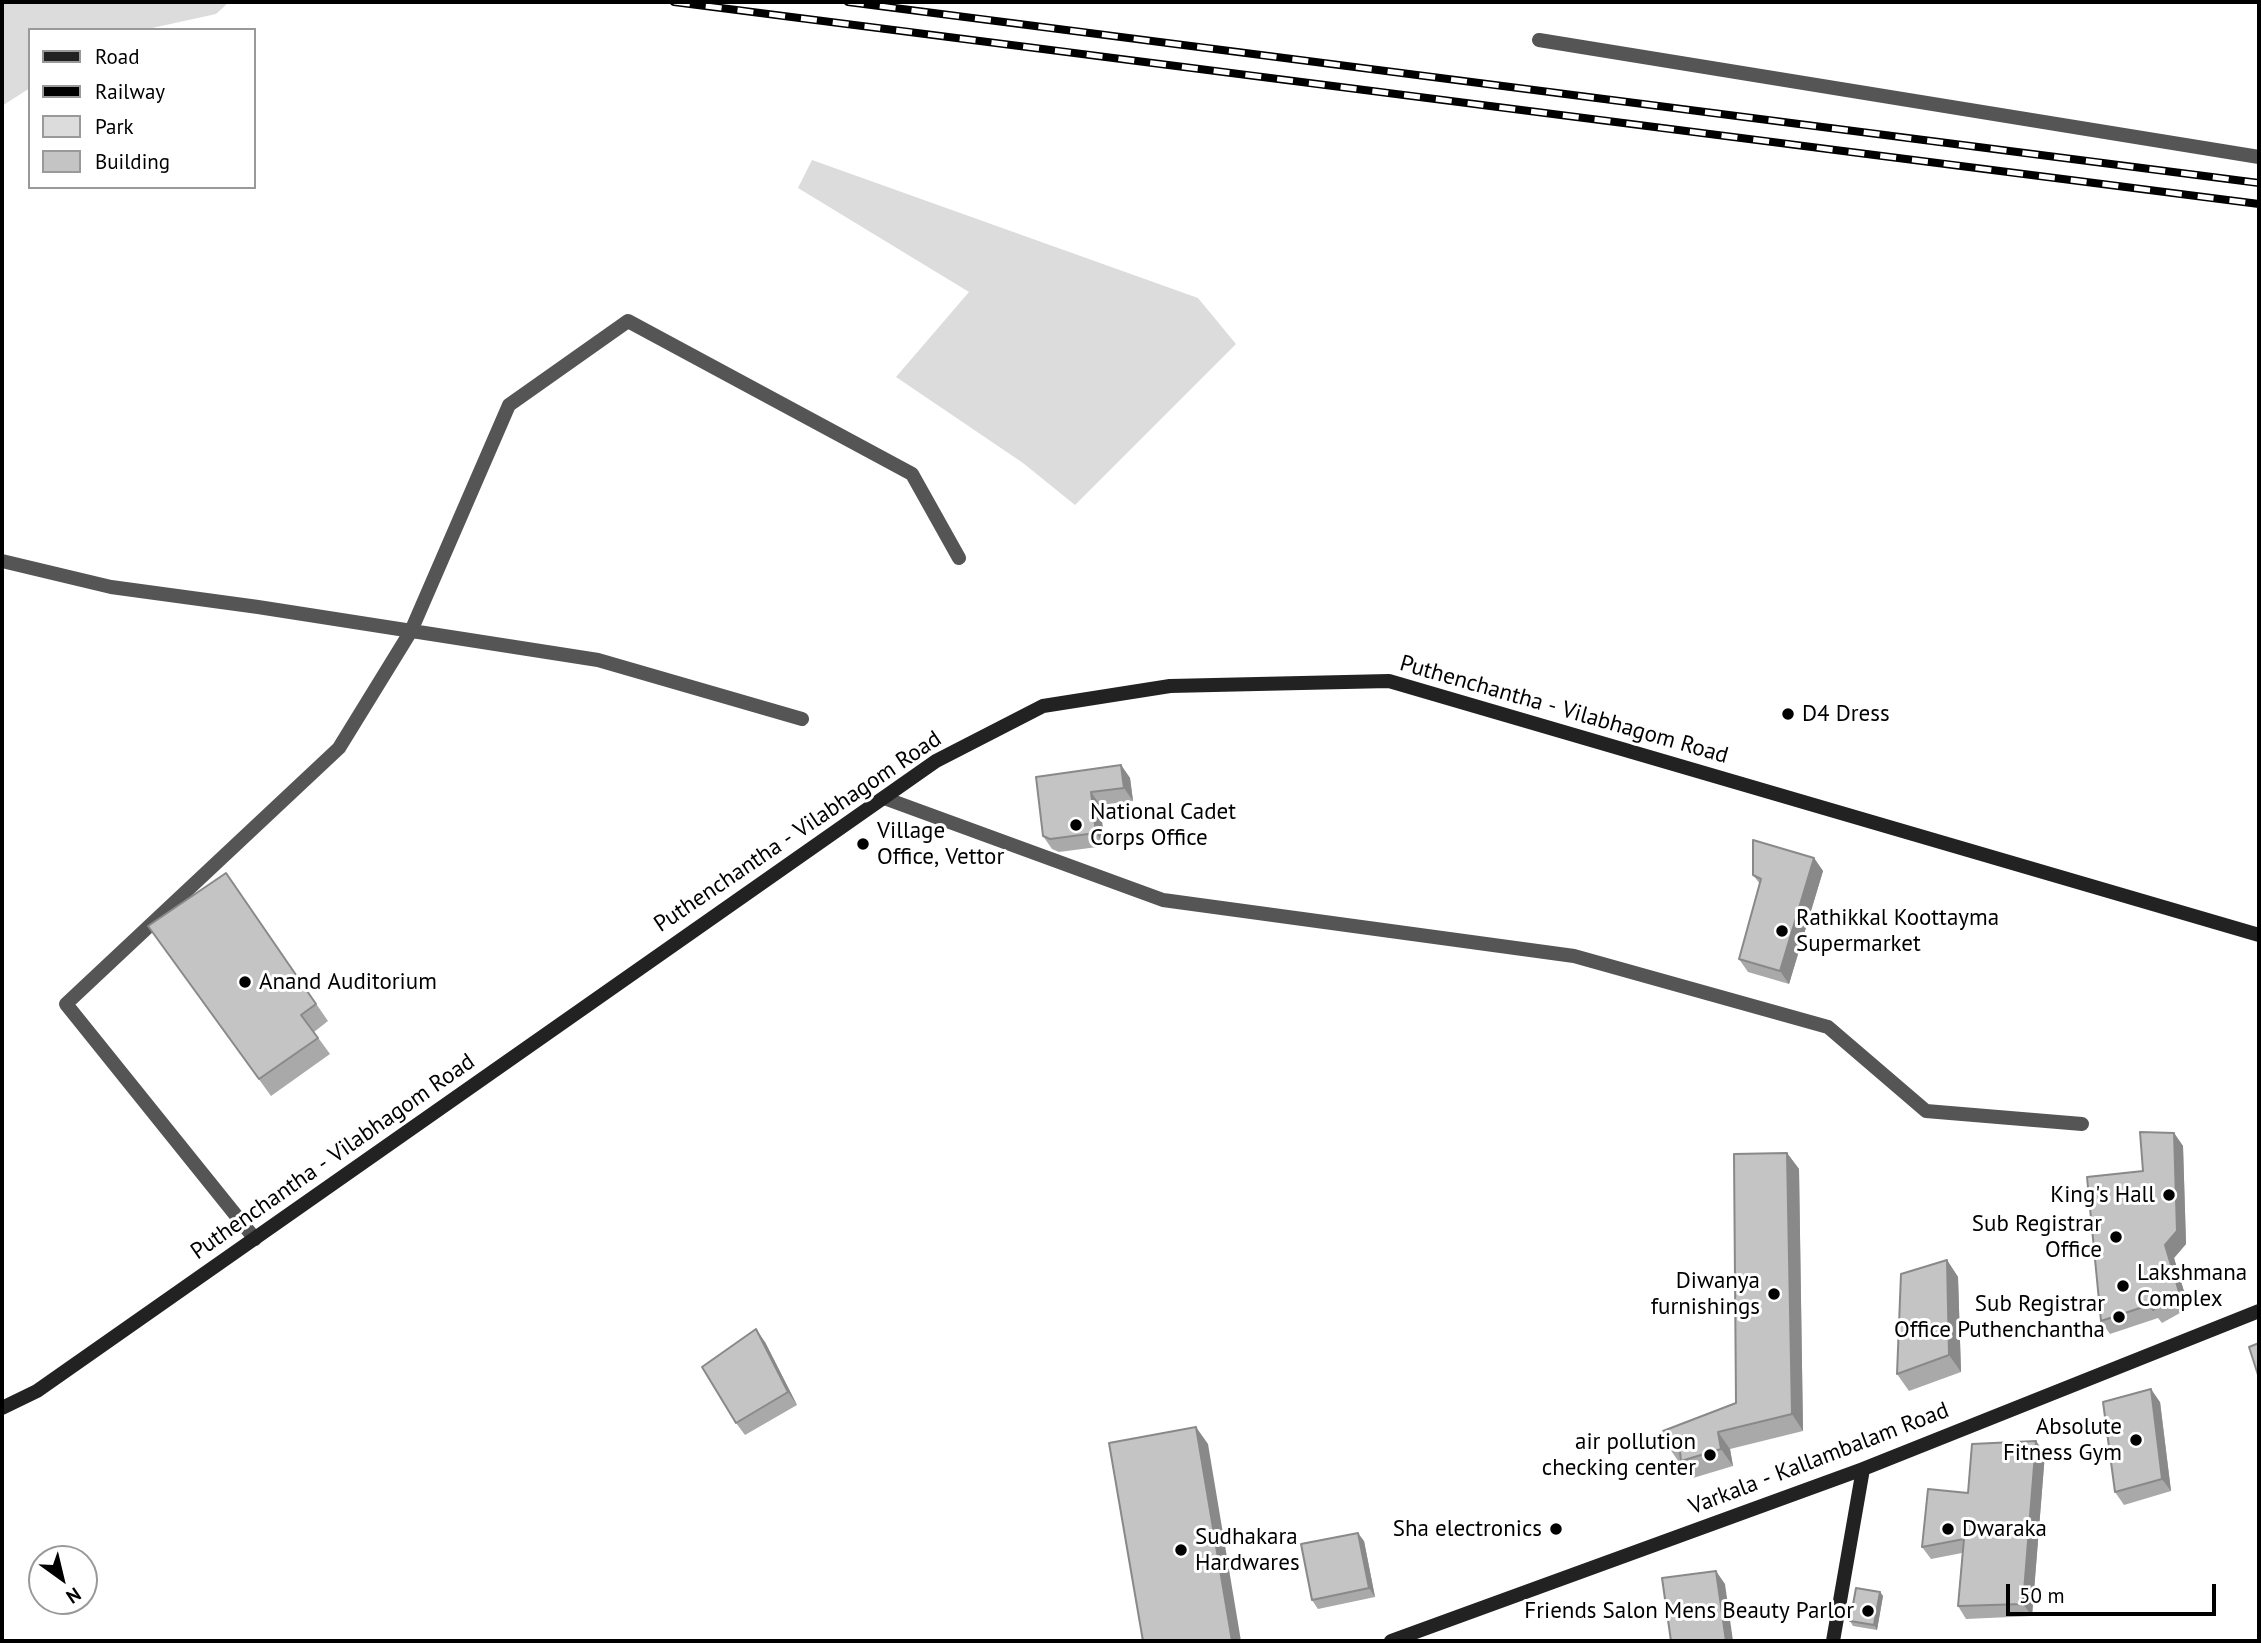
<!DOCTYPE html>
<html>
<head>
<meta charset="utf-8">
<style>
  body { margin:0 }
  #map { position:relative; width:2261px; height:1643px; overflow:hidden; background:#fff; font-family:"PT Sans",sans-serif }
  canvas { display:block }
  .frame { position:absolute; inset:0; border:4px solid #000; pointer-events:none }
  .legend { position:absolute; left:28px; top:28px; width:228px; height:161px; box-sizing:border-box; background:#fff; border:2px solid #999; margin:0; padding:9px 12px; list-style:none; font-size:21px; color:#000 }
  .legend li { display:flex; align-items:center; gap:14px; height:35px }
  .legend b { width:35px; border:2px solid #999 }
  .north { position:absolute; left:28px; top:1545px; width:70px; height:70px; box-sizing:border-box; background:#fff; border:2px solid #999; border-radius:50%; rotate:146deg; font-size:19px; font-weight:700; line-height:28px; text-align:center; color:#000 }
  .north::after { content:''; display:block; margin:auto; width:24px; height:32px; background:#000; clip-path:polygon(50% 0,100% 100%,50% 72%,0 100%) }
  .scale { position:absolute; left:2006px; top:1584px; width:210px; height:32px; box-sizing:border-box; border:4px solid #000; border-top:0; padding-left:9px; font-size:21px; line-height:24px; white-space:nowrap; color:#000; -webkit-text-stroke:5px #fff; paint-order:stroke }
</style>
</head>
<body>
<div id="map">
<canvas width="2261" height="1643"></canvas>
<div class="frame"></div>
<ul class="legend">
<li><b style="height:9px;background:#222"></b>Road</li>
<li><b style="height:9px;background:#000"></b>Railway</li>
<li><b style="height:19px;background:#dcdcdc"></b>Park</li>
<li><b style="height:19px;background:#c4c4c4"></b>Building</li>
</ul>
<div class="north">N</div>
<div class="scale">50 m</div>
</div>
<script>
const g = document.querySelector('canvas').getContext('2d');
g.lineJoin = 'round';
function paint(path, color) { g.fillStyle = color; g.fill(path, 'evenodd'); }
function trace(path, color, width, dash) { g.strokeStyle = color; g.lineWidth = width; g.lineCap = dash ? 'butt' : 'round'; g.setLineDash(dash || []); g.stroke(path); }
function drawText(font, color, halo, rows, align = 'center') {
  g.font = font + ' "PT Sans",sans-serif'; g.lineWidth = 6; g.setLineDash([]); g.textBaseline = 'middle'; g.strokeStyle = halo; g.fillStyle = color; for (const [text, x, y, turn = 0] of rows) {
    g.save(); g.translate(x, y); g.rotate((+turn || 0) * Math.PI / 180); g.textAlign = isNaN(turn) ? turn : align; if (halo) g.strokeText(text, 0, 0); g.fillText(text, 0, 0); g.restore();
  }
}
const green = new Path2D(`
  M 2,2 L 227,2 L 228,3 L 216,14 L 143,30 L 30,30 L 30,88 L 2,106 Z
  M 812,160 L 1198,298 L 1236,344 L 1075,505 L 1023,463 L 896,377 L 969,292 L 798,188 Z`);
const street = new Path2D(`
  M 1539,40 L 2259,157
  M 2,561 L 111,587 L 258,607 L 598,660 L 802,719
  M 884,798 L 1163,900 L 1574,956 L 1828,1027 L 1926,1111 L 2082,1124
  M 255,1239 L 66,1004 L 339,748 L 411,631 L 509,405 L 628,321 L 912,474 L 959,558`);
const secondary = new Path2D(`
  M 2,1408 L 37,1391 L 936,761 L 1043,706 L 1170,686 L 1389,681 L 2259,935
  M 1391,1641 L 1863,1469 L 2259,1311
  M 1833,1641 L 1863,1469`);
const rail = new Path2D(`
  M 674,2 L 2259,204
  M 848,2 L 2259,183`);
const wall = new Path2D(`
  M 1121,765 L 1130,778 L 1133,801 L 1100,805 L 1105,846 L 1059,852 L 1052,849 L 1043,836 L 1036,777 Z
  M 1814,858 L 1823,871 L 1789,984 L 1748,972 L 1739,959 L 1760,884 L 1753,875 Z
  M 226,873 L 328,1021 L 314,1032 L 330,1054 L 271,1096 L 148,926 Z
  M 2174,1133 L 2183,1146 L 2186,1244 L 2174,1258 L 2189,1308 L 2162,1323 L 2158,1318 L 2110,1334 L 2101,1321 Z
  M 1787,1153 L 1799,1169 L 1803,1431 L 1730,1449 L 1733,1466 L 1693,1478 L 1682,1461 L 1679,1462 L 1667,1445 L 1736,1403 Z
  M 1947,1260 L 1958,1277 L 1961,1372 L 1909,1391 L 1897,1374 Z
  M 765,1342 L 797,1405 L 745,1435 L 736,1423 Z
  M 2160,1402 L 2171,1491 L 2124,1505 L 2115,1492 Z
  M 2045,1453 L 2032,1616 L 1966,1619 L 1958,1606 L 1962,1553 L 1931,1559 L 1922,1547 L 1968,1493 Z
  M 1364,1541 L 1375,1597 L 1318,1609 L 1312,1600 Z
  M 1880,1592 L 1883,1596 L 1877,1630 L 1853,1626 L 1850,1621 Z`);
const shadedWall = new Path2D(`
  M 1121,765 L 1130,778 L 1133,801 L 1124,788 Z
  M 1091,792 L 1100,805 L 1105,846 L 1096,833 Z
  M 1814,858 L 1823,871 L 1789,984 L 1780,971 Z
  M 2174,1133 L 2183,1146 L 2186,1244 L 2174,1258 L 2189,1308 L 2180,1295 L 2165,1245 Z
  M 1787,1153 L 1799,1169 L 1803,1431 L 1792,1414 Z
  M 1947,1260 L 1958,1277 L 1961,1372 L 1949,1355 Z
  M 756,1329 L 765,1342 L 797,1405 L 788,1392 Z
  M 2151,1389 L 2160,1402 L 2171,1491 L 2162,1479 Z
  M 1196,1427 L 1208,1444 L 1241,1641 L 1232,1641 Z
  M 1718,1432 L 1730,1449 L 1733,1466 L 1721,1449 Z
  M 2036,1441 L 2045,1453 L 2032,1616 L 2023,1604 Z
  M 1358,1533 L 1364,1541 L 1375,1597 L 1369,1588 Z
  M 1716,1571 L 1725,1584 L 1733,1641 L 1726,1641 Z
  M 1880,1592 L 1883,1596 L 1877,1630 L 1874,1625 Z`);
const building = new Path2D(`
  M 1121,765 L 1124,788 L 1091,792 L 1096,833 L 1050,839 L 1043,836 L 1036,777 Z
  M 1753,840 L 1814,858 L 1780,971 L 1739,959 L 1761,879 L 1753,875 Z
  M 226,873 L 316,1004 L 301,1015 L 318,1038 L 259,1079 L 148,926 Z
  M 2140,1132 L 2174,1133 L 2177,1231 L 2165,1245 L 2180,1295 L 2153,1310 L 2152,1304 L 2101,1321 L 2087,1177 L 2143,1171 Z
  M 1787,1153 L 1792,1414 L 1718,1432 L 1721,1449 L 1681,1461 L 1679,1442 L 1667,1445 L 1663,1431 L 1736,1403 L 1734,1154 Z
  M 1947,1260 L 1949,1355 L 1897,1374 L 1901,1274 Z
  M 756,1329 L 788,1392 L 736,1423 L 702,1367 Z
  M 2259,1343 L 2259,1378 L 2249,1347 Z
  M 2151,1389 L 2162,1479 L 2115,1492 L 2103,1402 Z
  M 1196,1427 L 1232,1641 L 1143,1641 L 1109,1443 Z
  M 2036,1441 L 2023,1604 L 1958,1606 L 1964,1539 L 1922,1547 L 1928,1489 L 1968,1493 L 1972,1444 Z
  M 1358,1533 L 1369,1588 L 1312,1600 L 1301,1544 Z
  M 1716,1571 L 1726,1641 L 1671,1641 L 1662,1578 Z
  M 1856,1588 L 1880,1592 L 1874,1625 L 1850,1621 Z`);
const markers = [
  [1788,714,7,"#000"],
  [1076,825,7,"#000"],
  [863,844,7,"#000"],
  [1782,931,7,"#000"],
  [245,982,7,"#000"],
  [2169,1195,7,"#000"],
  [2116,1237,7,"#000"],
  [2123,1286,7,"#000"],
  [1774,1294,7,"#000"],
  [2119,1317,7,"#000"],
  [2136,1440,7,"#000"],
  [1710,1455,7,"#000"],
  [1556,1529,7,"#000"],
  [1948,1529,7,"#000"],
  [1181,1550,7,"#000"],
  [1868,1611,7,"#000"]
];
const streetNames = [
  ["Puthenchantha - Vilabhagom Road",1564,710,16],
  ["Puthenchantha - Vilabhagom Road",798,832,-34],
  ["Puthenchantha - Vilabhagom Road",333,1157,-35],
  ["Varkala - Kallambalam Road",1819,1459,-21]
];
const poiNames = [
  ["D4 Dress",1802,714],
  ["National Cadet",1090,812],
  ["Corps Office",1090,838],
  ["Village",877,831],
  ["Office, Vettor",877,857],
  ["Rathikkal Koottayma",1796,918],
  ["Supermarket",1796,944],
  ["Anand Auditorium",259,982],
  ["King's Hall",2155,1195,"right"],
  ["Sub Registrar",2102,1224,"right"],
  ["Office",2102,1250,"right"],
  ["Lakshmana",2137,1273],
  ["Complex",2137,1299],
  ["Diwanya",1760,1281,"right"],
  ["furnishings",1760,1307,"right"],
  ["Sub Registrar",2105,1304,"right"],
  ["Office Puthenchantha",2105,1330,"right"],
  ["Absolute",2122,1427,"right"],
  ["Fitness Gym",2122,1453,"right"],
  ["air pollution",1696,1442,"right"],
  ["checking center",1696,1468,"right"],
  ["Sha electronics",1542,1529,"right"],
  ["Dwaraka",1962,1529],
  ["Sudhakara",1195,1537],
  ["Hardwares",1195,1563],
  ["Friends Salon Mens Beauty Parlor",1854,1611,"right"]
];
paint(green, '#dcdcdc');
trace(street, '#555', 14);
trace(secondary, '#222', 14);
trace(rail, '#000', 8);
trace(rail, '#fff', 5, [16]);
paint(wall, '#a9a9a9');
paint(shadedWall, '#898989');
paint(building, '#c4c4c4');
trace(building, '#898989', 2);
for (const [x, y, r, color] of markers) { const dot = new Path2D(); dot.arc(x, y, r, 0, 2 * Math.PI); g.fillStyle = color; g.fill(dot); trace(dot, '#fff', 2.5); }
drawText('23px', '#000', '#fff', streetNames);
drawText('23px', '#000', '#fff', poiNames, 'left');
</script>
</body>
</html>
